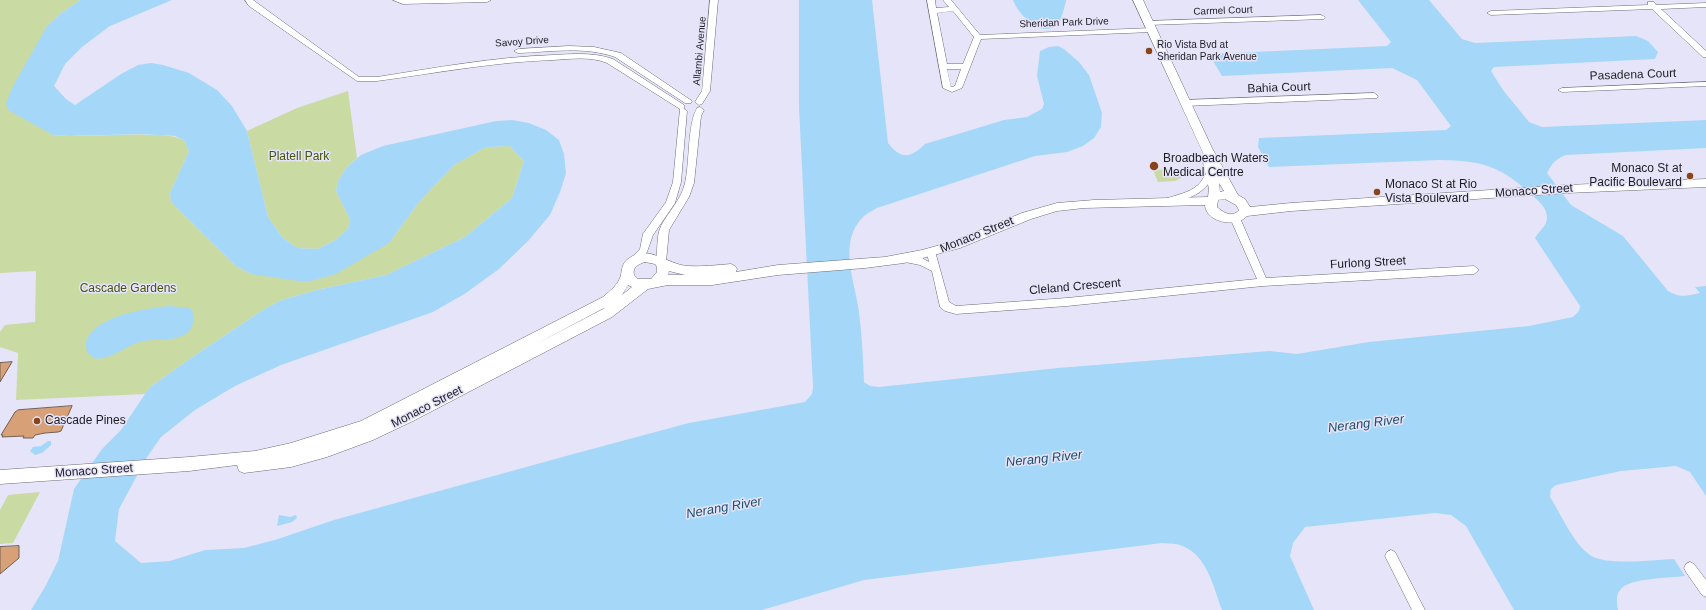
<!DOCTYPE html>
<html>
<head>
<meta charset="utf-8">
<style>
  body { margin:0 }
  canvas { display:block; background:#e6e4f8 }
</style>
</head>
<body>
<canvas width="1706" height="610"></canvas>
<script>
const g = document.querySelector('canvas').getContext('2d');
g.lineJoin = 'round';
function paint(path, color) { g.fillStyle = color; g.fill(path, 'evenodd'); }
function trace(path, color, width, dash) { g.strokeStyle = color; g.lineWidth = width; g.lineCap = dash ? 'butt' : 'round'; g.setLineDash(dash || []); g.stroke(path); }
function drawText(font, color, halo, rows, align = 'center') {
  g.font = font + ' Helvetica,sans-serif'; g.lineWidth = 3; g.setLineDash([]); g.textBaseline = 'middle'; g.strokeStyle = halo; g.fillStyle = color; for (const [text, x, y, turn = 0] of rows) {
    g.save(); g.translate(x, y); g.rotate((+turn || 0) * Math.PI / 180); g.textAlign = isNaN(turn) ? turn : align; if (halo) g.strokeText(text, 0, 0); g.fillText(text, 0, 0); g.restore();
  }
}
const green = new Path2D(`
  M 0,0 L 80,0 L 60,14 L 47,26 L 53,135 C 86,138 118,133 150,135 C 162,135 173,135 184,140 L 189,151 L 170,193 L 171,202 L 236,266 L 251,274 L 389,243 L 419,202 L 454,165 L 486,147 L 510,146 L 524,161 L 512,198 L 465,237 L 386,275 L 317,290 L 282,300 L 266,308 L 191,358 L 149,388 L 145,394 L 16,400 L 18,353 L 0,347 L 0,332 L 5,325 L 35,322 L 36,271 L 0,273 Z
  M 348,91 L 357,158 L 346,168 L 338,181 L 336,191 L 350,219 L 348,229 L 334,241 L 317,249 L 297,248 L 282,237 L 268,217 L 247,131 L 297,108 Z
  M 1173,169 L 1175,174 L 1182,174 L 1181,178 L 1175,181 L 1158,182 L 1153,170 Z
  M 40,492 L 13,543 L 0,544 L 0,510 L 8,495 Z`);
const water = new Path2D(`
  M 80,0 L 172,0 L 110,26 L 82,47 L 65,64 L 54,86 L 66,99 L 75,105 L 121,74 L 138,65 L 151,63 L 163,65 L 189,73 L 217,90 L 232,106 L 247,131 L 268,217 L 282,237 L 297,248 L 317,249 L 334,241 L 348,229 L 350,219 L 336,191 L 338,181 L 346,168 L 361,155 L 383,146 L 496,121 L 512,120 L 529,123 L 546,130 L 559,140 L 564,154 L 566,173 L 560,192 L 550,215 L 528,241 L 499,269 L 466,293 L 433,312 L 281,365 L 235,386 L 195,410 L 161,437 L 147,457 L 119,509 L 115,541 L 141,563 L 170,561 L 205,550 L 244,548 L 278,539 L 334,520 L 577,453 L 689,423 L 805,402 L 812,394 L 813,387 L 799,108 L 799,0 L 872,0 L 888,143 C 901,160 911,158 925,144 L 1004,120 L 1027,117 L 1042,109 L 1044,104 L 1037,76 L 1040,51 L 1049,47 L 1058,46 L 1064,49 L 1079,62 L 1089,75 L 1102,113 L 1101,127 L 1094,138 L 1083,146 L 1067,152 L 1035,156 L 877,208 C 873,210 868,213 864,216 C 837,242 855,281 859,312 C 862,335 863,359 864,382 L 870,386 L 879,387 L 1058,368 L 1270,351 L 1297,354 L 1369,342 L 1529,326 L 1573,317 L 1579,311 L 1580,306 L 1535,238 C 1538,232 1547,226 1547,218 C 1547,207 1539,202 1532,195 C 1499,165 1483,161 1440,160 L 1269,167 L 1258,147 L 1259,138 L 1446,130 L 1451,126 L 1417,80 L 1392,68 L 1222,76 L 1209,54 L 1387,46 L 1391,42 L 1358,0 L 1429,0 L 1462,39 L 1475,43 L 1636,36 L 1648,41 L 1658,52 L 1655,59 L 1494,67 L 1491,71 L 1503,90 L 1529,122 L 1542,127 L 1706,120 L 1706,148 L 1566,155 C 1556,159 1552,163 1547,173 L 1571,205 L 1623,236 L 1668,291 C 1681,298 1686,296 1700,293 L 1695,287 L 1706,286 L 1706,496 L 1690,472 L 1676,466 L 1621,471 L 1556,485 L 1551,489 L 1550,497 C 1561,514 1573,543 1590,555 C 1605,566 1654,560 1674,559 L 1685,576 C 1670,578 1630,578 1621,589 C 1615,595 1617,603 1618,610 L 1514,610 L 1466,526 L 1451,515 L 1435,513 L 1305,527 L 1293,543 L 1290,556 L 1314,610 L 1222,610 C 1213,586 1207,554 1180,545 C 1175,543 1167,544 1162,543 L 864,580 L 762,610 L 31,610 L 45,587 L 58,561 L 74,489 L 102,449 L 121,430 L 149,388 L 191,358 L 266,308 L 282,300 L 317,290 L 386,275 L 465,237 L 512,198 L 524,161 L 510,146 L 486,147 L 454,165 L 419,202 L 389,243 L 336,274 L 311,281 L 298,281 L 251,274 L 236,266 L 171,202 L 170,193 L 189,151 L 184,140 L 175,136 L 141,134 L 70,136 L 53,135 L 8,110 L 6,103 L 13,86 L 47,26 L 60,14 Z
  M 1013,0 L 1066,0 L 1066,1 C 1064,8 1062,20 1057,24 C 1042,40 1018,14 1013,0 Z
  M 169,306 L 189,308 L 192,311 C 194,314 194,318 193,323 C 188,345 156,337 139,342 C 127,346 106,362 94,358 C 89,356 86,350 86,346 C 86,317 148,308 169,306 Z
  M 48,441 L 51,441 L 51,445 L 42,453 L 35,455 L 30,451 L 33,447 L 41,446 Z
  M 279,515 L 290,517 L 296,515 L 297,518 L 292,522 L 277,526 Z`);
const building = new Path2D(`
  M 12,362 L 0,382 L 0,363 Z
  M 72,406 L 61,431 L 58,432 L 45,433 L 35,435 L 33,438 L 23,438 L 24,436 L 2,437 L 3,435 L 1,435 L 15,412 L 18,410 Z
  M 19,546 L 19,558 L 0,574 L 0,547 Z`);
const minor = new Path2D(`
  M 245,0 L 253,0 L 359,77 L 377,77 C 435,68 494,57 553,55 C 573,54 593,52 613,59 L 684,105 L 684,109 L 687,111 L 681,182 L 675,203 L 653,235 L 647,252 L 636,265 L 630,265 L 628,262 L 640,249 L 643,234 L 666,202 L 673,182 L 680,109 L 607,63 C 590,56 571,59 553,60 C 494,62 436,73 377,81 L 357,81 L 249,6 Z
  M 393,0 L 491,0 L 487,2 L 403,4 Z
  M 710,0 L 718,0 L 710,91 L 702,104 L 699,105 L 695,102 L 702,91 Z
  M 927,0 L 935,0 L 936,8 L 949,7 L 943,0 L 951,0 L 980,35 L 1152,28 L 1156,30 L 1152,32 L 981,39 L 962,88 L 952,92 L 943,88 ZM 953,11 L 974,37 L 963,64 L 947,64 L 937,13 ZM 947,69 L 961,69 L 955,86 L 952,87 L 951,87 Z
  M 1648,2 L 1654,2 L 1656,5 L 1706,3 L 1706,7 L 1661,9 L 1706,51 L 1706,57 L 1703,57 L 1652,9 L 1491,15 L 1487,13 L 1491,11 L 1648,5 Z
  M 1321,15 L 1325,17 L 1324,19 L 1148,25 L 1144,23 L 1148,21 Z
  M 569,46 L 594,47 L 621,53 L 692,101 L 691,103 L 685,103 L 615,57 C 584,46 551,52 518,53 L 514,51 L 518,49 Z
  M 1706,82 L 1706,86 L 1562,92 L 1558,90 L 1562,88 Z
  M 1374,93 L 1378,96 L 1377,98 L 1185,106 L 1181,103 L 1185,100 Z
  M 700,107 L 704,110 L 701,116 L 694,183 L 689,197 L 669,230 L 666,262 L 661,266 L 656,262 C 658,250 656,237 661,226 C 669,211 681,200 685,183 C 690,162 687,125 697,108 Z
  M 1211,171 L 1215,174 C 1202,196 1192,197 1168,204 L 1165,203 L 1163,201 L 1165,199 C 1176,195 1189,193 1198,185 C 1203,181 1204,173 1211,171 Z
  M 1235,215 L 1240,218 L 1266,278 L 1474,266 L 1479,270 L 1474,274 L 1263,286 L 1067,306 L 956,314 L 945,311 L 940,307 L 932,271 L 920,265 L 900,261 L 898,259 L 903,255 L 922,258 L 929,262 L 927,253 L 929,251 L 935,251 L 949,302 L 956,306 L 1067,298 L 1257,279 L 1230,218 Z
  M 1391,550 L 1395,552 L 1425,610 L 1412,610 L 1385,556 L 1387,552 Z
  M 1690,562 L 1694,564 L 1706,580 L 1706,597 L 1702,595 L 1686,572 L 1684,568 L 1686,564 Z`);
const tertiary = new Path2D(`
  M 1133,0 L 1143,0 L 1212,148 L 1238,195 L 1245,199 L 1250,207 L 1291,203 L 1567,185 L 1706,179 L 1706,187 L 1567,193 L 1291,211 L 1247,216 C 1237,228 1206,223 1205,205 L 1084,208 L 1057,211 L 1031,219 L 960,248 L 904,263 L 865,268 L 778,275 L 712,285 L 668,285 L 648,289 L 612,317 L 413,421 L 373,440 L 327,457 L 291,467 L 244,473 L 239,471 L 237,465 L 189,471 L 0,484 L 0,470 L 189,457 L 255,451 L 291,443 L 361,421 L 603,297 C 610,291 619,284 621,275 C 622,270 622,263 628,259 C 649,243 667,265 688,266 C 702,267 717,265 731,264 L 735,266 L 737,269 L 736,272 L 778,265 L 885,257 L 922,250 L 951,242 L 1022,213 L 1057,203 L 1094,200 L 1208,197 L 1209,189 L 1202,158 L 1204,155 ZM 1219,183 L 1224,191 L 1220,192 ZM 1225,199 L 1236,205 L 1239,210 C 1232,218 1224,213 1217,207 L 1218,200 ZM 645,262 L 655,264 L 657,267 L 657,272 L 651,279 L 638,279 L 634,275 C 632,268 638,264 645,262 ZM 669,271 L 685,275 L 668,275 ZM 628,285 L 632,287 L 622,295 ZM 605,308 L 602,309 L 536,344 Z`);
const markers = [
  [1149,51,4,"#894519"],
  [1154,166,5,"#894519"],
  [1690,176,4,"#894519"],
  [1377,192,4,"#894519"],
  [37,421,4,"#894519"]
];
const farStreetnames = [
  ["Carmel Court",1223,11,-2],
  ["Sheridan Park Drive",1064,23,-2],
  ["Savoy Drive",522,42,-4],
  ["Allambi Avenue",700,51,-85]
];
const farPoinames = [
  ["Rio Vista Bvd at",1157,45],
  ["Sheridan Park Avenue",1157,57]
];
const streetNames = [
  ["Pasadena Court",1633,75,-2],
  ["Bahia Court",1279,88,-2],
  ["Monaco Street",1534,191,-4],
  ["Monaco Street",977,235,-22],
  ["Furlong Street",1368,263,-3],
  ["Cleland Crescent",1075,287,-5],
  ["Monaco Street",427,407,-27],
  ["Monaco Street",94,471,-4]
];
const parkNames = [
  ["Platell Park",299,157],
  ["Cascade Gardens",128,289]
];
const poiNames = [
  ["Broadbeach Waters",1163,159],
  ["Medical Centre",1163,173],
  ["Monaco St at",1682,169,"right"],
  ["Pacific Boulevard",1682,183,"right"],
  ["Monaco St at Rio",1385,185],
  ["Vista Boulevard",1385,199],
  ["Cascade Pines",45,421]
];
const waterNames = [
  ["Nerang River",1366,424,-7],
  ["Nerang River",1044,459,-6],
  ["Nerang River",724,508,-10]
];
paint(green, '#cadaa3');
paint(water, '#a5d8f8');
paint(building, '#d8a077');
trace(building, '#706055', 1);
trace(minor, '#6c6a7a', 1);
trace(tertiary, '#6c6a7a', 1);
paint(minor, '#fff');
paint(tertiary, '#fff');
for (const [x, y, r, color] of markers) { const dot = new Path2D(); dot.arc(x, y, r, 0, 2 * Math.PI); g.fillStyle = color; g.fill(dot); trace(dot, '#e6e4f8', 1.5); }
drawText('10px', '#1d1c23', '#e6e4f8', farStreetnames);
drawText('10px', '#1d1c23', '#e6e4f8', farPoinames, 'left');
drawText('12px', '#1d1c23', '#e6e4f8', streetNames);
drawText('12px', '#46550d', '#e6e4f8', parkNames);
drawText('12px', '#1d1c23', '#e6e4f8', poiNames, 'left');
drawText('italic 13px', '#1e4f6b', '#e6e4f8', waterNames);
</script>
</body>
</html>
